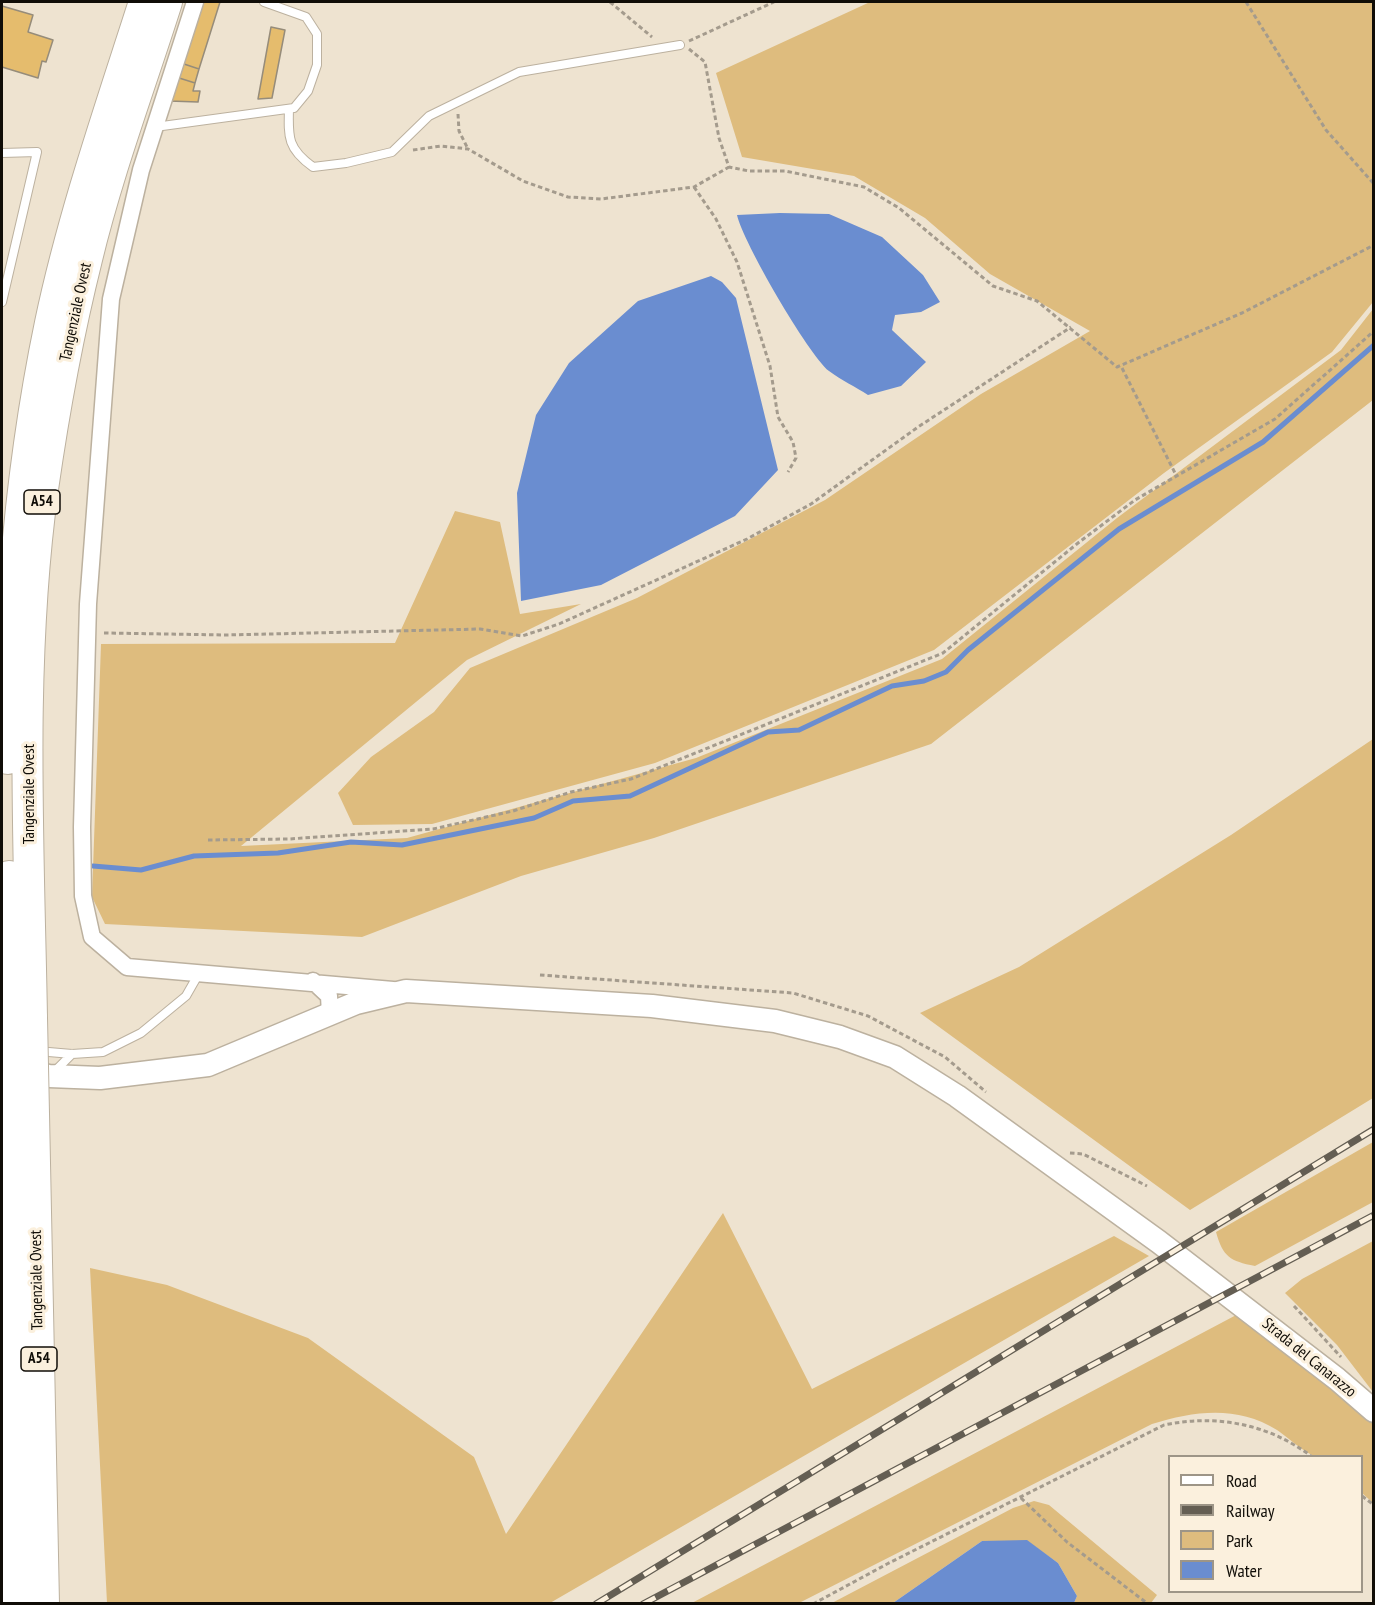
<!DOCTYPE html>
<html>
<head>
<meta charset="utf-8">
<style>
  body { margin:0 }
  #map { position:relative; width:1375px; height:1605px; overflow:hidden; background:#eee3d0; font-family:"PT Sans Narrow",sans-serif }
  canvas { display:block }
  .frame { position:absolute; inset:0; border:3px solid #100d07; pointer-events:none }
  .legend { position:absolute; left:1168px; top:1455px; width:195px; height:138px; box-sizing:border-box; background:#fbf0dd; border:2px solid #9d9587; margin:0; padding:8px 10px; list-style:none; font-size:18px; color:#100d07 }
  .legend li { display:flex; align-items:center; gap:12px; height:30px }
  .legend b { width:30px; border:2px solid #9d9587 }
</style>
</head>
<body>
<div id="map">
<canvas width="1375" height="1605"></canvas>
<div class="frame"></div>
<ul class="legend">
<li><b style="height:8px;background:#fff"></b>Road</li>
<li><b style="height:8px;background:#645e53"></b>Railway</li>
<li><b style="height:16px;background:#debc7e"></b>Park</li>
<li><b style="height:16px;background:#6a8dd0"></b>Water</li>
</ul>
</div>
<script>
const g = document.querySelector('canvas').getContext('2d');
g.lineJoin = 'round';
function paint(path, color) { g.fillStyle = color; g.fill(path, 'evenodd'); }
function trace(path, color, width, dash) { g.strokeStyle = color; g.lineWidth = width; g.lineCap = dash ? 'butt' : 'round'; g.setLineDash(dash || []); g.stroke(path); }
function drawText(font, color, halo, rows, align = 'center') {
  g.font = font + ' "PT Sans Narrow",sans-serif'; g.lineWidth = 6; g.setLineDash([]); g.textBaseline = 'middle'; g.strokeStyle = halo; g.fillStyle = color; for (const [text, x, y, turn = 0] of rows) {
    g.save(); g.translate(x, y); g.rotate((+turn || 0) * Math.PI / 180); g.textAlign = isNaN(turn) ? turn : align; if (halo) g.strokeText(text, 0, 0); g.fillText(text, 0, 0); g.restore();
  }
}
const green = new Path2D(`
  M 870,2 L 1373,2 L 1373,302 L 1332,352 L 1164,473 L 934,650 L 655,763 L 432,824 L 353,825 L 338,793 L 371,757 L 434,712 L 470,668 L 637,598 L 825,500 L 981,394 L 1090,331 L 990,274 L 925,218 L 854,176 L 742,157 L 716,73 Z
  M 1373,309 L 1373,400 L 931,744 L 654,838 L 521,876 L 362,937 L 105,924 L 92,897 L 101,644 L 395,643 L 455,511 L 500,522 L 520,614 L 581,604 L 467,660 L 241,846 L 407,838 L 696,758 L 942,659 L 1117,518 L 1341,350 Z
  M 1373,739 L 1373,1098 L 1190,1210 L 920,1013 L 1019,967 L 1231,835 Z
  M 1373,1142 L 1373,1202 L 1255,1266 C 1230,1261 1223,1257 1216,1232 Z
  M 723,1213 L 812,1389 L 1114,1236 L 1149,1256 L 550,1603 L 107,1603 L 90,1268 L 167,1285 L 308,1338 L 474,1457 L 506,1534 Z
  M 1373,1241 L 1373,1392 L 1337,1345 L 1285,1293 L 1302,1279 Z
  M 1240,1313 L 1373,1422 L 1373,1503 L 1362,1493 L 1362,1456 C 1348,1456 1328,1460 1315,1456 C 1306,1454 1286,1436 1277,1430 C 1237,1405 1194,1411 1152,1424 L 799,1603 L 690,1604 Z
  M 1034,1501 L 1049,1505 L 1157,1595 L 1151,1603 L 1074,1603 L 1077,1596 L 1058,1563 L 1027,1541 L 982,1541 L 893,1603 L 830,1604 L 1013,1508 Z`);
const water = new Path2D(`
  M 780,213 L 829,214 L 882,237 L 923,275 L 940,302 L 921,312 L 895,315 L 892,330 L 926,362 L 901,386 L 868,395 C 856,387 841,380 829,371 C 808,354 743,242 737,215 Z
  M 711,276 L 722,282 L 736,298 L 778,470 L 735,516 L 601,585 L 521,601 L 517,493 L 536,415 L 569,363 L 638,301 Z
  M 1027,1540 L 1058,1563 L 1077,1596 L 1074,1603 L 893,1603 L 982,1541 Z`);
const stream = new Path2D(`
  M 93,866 L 141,870 L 194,856 L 278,853 L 351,842 L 402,845 L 534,818 L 573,801 L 630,796 L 768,732 L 799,730 L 892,686 L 924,681 L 946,672 L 968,650 L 1119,529 L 1263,442 L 1374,345`);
const building = new Path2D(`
  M 200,2 L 220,2 L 199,69 L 181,63 Z
  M 2,6 L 33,15 L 28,32 L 53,40 L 46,62 L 42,61 L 38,78 L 2,67 Z
  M 271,27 L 285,30 L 272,98 L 258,99 Z
  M 181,63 L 199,69 L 195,83 L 176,77 Z
  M 176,77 L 195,83 L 193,91 L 200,91 L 198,102 L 169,101 Z`);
const path = new Path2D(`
  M 610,2 L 652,37
  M 1246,2 L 1326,130 L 1374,184
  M 689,41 L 774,2
  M 689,49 L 705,62 L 719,138 L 729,167 L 749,171 L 785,171 L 864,187 L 899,208 L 993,286 L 1037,301 L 1117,367 L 1242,313 L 1374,245
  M 458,114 L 459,131 L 468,149
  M 413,150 L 441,146 L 468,149 L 523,181 L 568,197 L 601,199 L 694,187 L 729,167
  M 694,187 L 716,219 L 737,262 L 770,366 L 778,417 L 793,442 L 796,458 L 788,472
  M 1122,368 L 1176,475
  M 104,633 L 226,635 L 480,629 L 522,636 L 559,624 L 747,539 L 811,504 L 918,427 L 1071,327
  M 208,840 L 289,839 L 433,829 L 513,811 L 571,792 L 631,779 L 943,653 L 1078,543 L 1135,500 L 1275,419 L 1374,331
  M 540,975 L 793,993 L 868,1016 L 945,1057 L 986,1092
  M 1070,1153 L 1083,1154 L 1147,1186
  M 1294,1306 L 1341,1357
  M 1362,1496 L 1374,1505
  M 1021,1498 L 1067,1542 L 1148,1604
  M 813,1604 L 887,1564 L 1164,1425 C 1217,1414 1268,1424 1311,1456`);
const lane = new Path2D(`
  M 289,109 C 288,138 288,149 313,167 L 346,163 L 392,152 L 429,116 L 519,72 L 680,45
  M 155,127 L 294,108 L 308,91 L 317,65 L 317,34 L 306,17 L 264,2
  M 2,153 L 37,152 L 2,302
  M 37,1051 L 72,1054 L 103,1052 L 141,1033 L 186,996 L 198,975
  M 53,1073 L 72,1054`);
const street = new Path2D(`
  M 195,2 L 141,170 L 111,299 L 88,604 L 82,827 L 83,896 L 92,937 L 127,967 L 393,990
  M 313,981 L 329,996 L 330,1014`);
const secondary = new Path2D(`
  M 18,1072 L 49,1076 L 100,1078 L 208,1065 L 356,1003 L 406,991 L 652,1006 L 775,1021 L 840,1037 L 895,1057 L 957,1096 L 1159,1242 L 1337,1379 L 1374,1411`);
const highway = new Path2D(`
  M 8,759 C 8,612 20,467 50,323 C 73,214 110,108 144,2
  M 9,876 L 10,1014
  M 32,1018 C 29,843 19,664 43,489 C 54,412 68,335 87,259 C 108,172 140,87 167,2
  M 12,1112 L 18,1604
  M 34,1114 L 44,1604`);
const rail = new Path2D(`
  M 596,1604 L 1374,1129
  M 643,1604 L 1374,1215`);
const highwayBridge = new Path2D(`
  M 10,1014 L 12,1112
  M 32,1018 L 34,1114`);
const shields = [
  [42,502,36],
  [39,1359,36]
];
const shieldNames = [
  ["A54",42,502],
  ["A54",39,1359]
];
const streetNames = [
  ["Tangenziale Ovest",76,312,-78],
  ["Tangenziale Ovest",29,794,-90],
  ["Tangenziale Ovest",37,1280,-91],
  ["Strada del Canarazzo",1309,1358,39]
];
paint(green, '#debc7e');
paint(water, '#6a8dd0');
trace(stream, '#6a8dd0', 5);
paint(building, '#e5bc6d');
trace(building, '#968c7a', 1.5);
trace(lane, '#bcb19f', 10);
trace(street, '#bcb19f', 19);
trace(secondary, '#bcb19f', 25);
trace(highway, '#bcb19f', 32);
trace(path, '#a49b8d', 3, [4.5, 3]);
trace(lane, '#fff', 8);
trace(street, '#fff', 16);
trace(secondary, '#fff', 22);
trace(highway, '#fff', 30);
trace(rail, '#645e53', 7);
trace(rail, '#fbf0dd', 4.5, [14]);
trace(highwayBridge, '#bcb19f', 32, []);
trace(highwayBridge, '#fff', 30);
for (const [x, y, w] of shields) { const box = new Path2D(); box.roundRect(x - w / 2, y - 12, w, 24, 4.5); g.fillStyle = '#fbf0dd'; g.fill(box); trace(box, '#100d07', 1.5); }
drawText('bold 15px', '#100d07', null, shieldNames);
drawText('16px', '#100d07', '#fbf0dd', streetNames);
</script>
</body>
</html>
